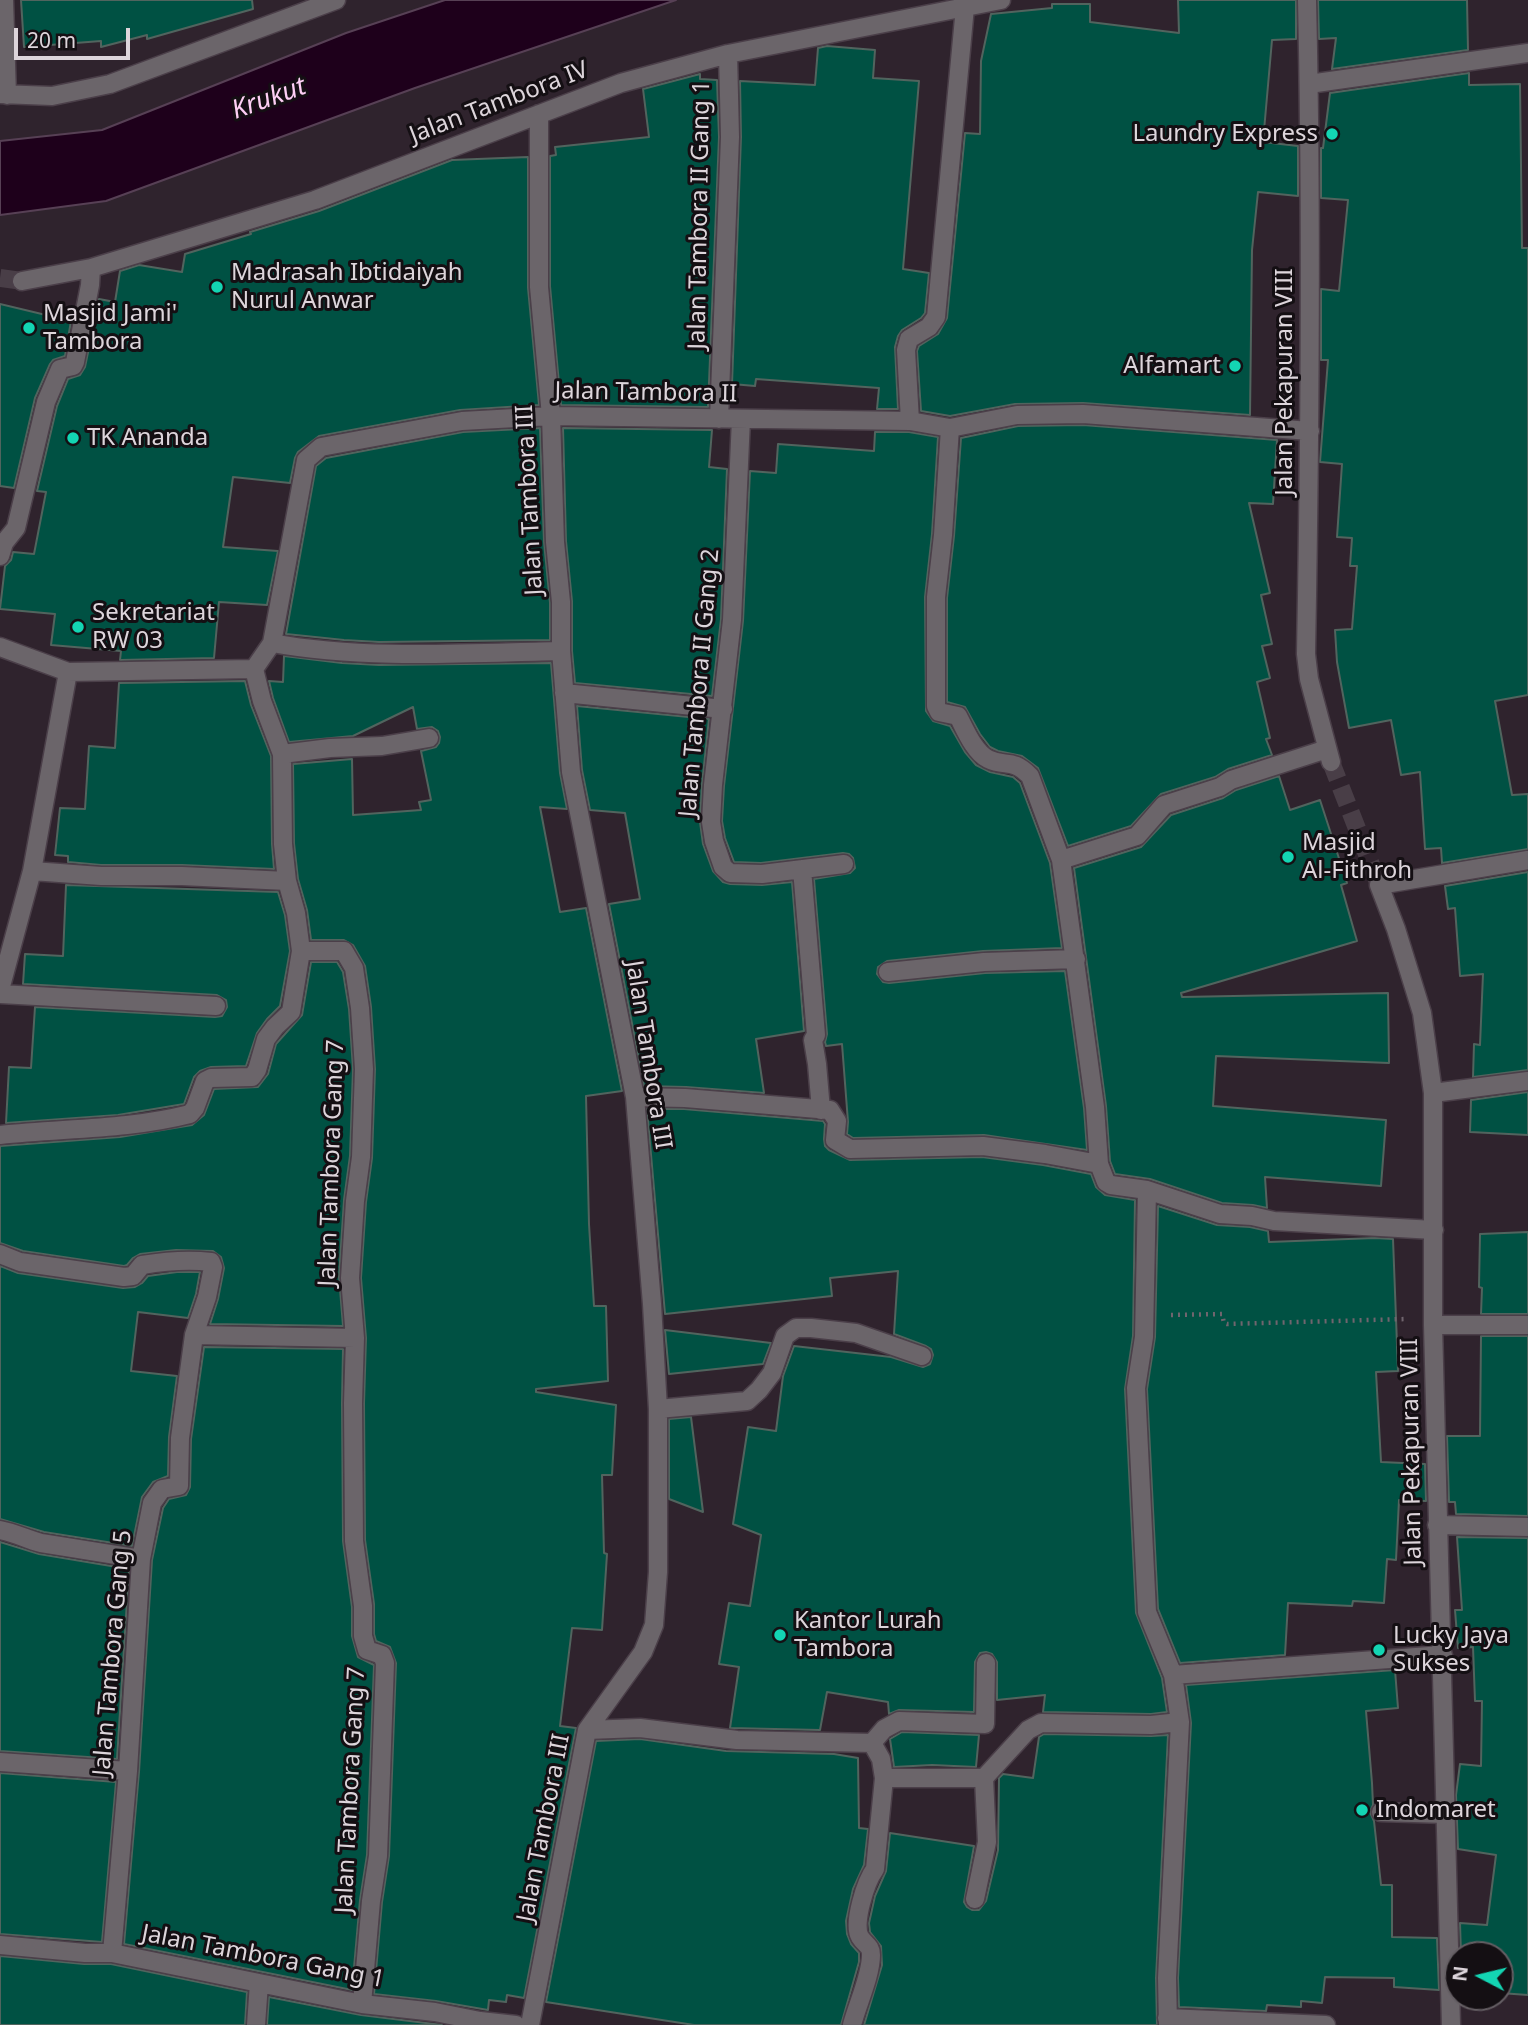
<!DOCTYPE html>
<html>
<head>
<meta charset="utf-8">
<style>
  body { margin:0 }
  #map { position:relative; width:1528px; height:2025px; overflow:hidden; background:#2f232d; font-family:"Noto Sans",sans-serif }
  canvas { display:block }
  .north { position:absolute; left:1444px; top:1941px; width:70px; height:70px; box-sizing:border-box; background:#140f13; border:2px solid #645e63; border-radius:50%; rotate:277deg; font-size:19px; font-weight:700; line-height:28px; text-align:center; color:#ddd5db }
  .north::after { content:''; display:block; margin:auto; width:24px; height:32px; background:#13d5b3; clip-path:polygon(50% 0,100% 100%,50% 72%,0 100%) }
  .scale { position:absolute; left:14px; top:28px; width:116px; height:32px; box-sizing:border-box; border:4px solid #ddd5db; border-top:0; padding-left:9px; font-size:21px; line-height:24px; white-space:nowrap; color:#ddd5db; -webkit-text-stroke:5px #140f13; paint-order:stroke }
</style>
</head>
<body>
<div id="map">
<canvas width="1528" height="2025"></canvas>
<div class="north">N</div>
<div class="scale">20 m</div>
</div>
<script>
const g = document.querySelector('canvas').getContext('2d');
g.lineJoin = 'round';
function paint(path, color) { g.fillStyle = color; g.fill(path, 'evenodd'); }
function trace(path, color, width, dash) { g.strokeStyle = color; g.lineWidth = width; g.lineCap = dash ? 'butt' : 'round'; g.setLineDash(dash || []); g.stroke(path); }
function drawText(font, color, halo, rows, align = 'center') {
  g.font = font + ' "Noto Sans",sans-serif'; g.lineWidth = 6; g.setLineDash([]); g.textBaseline = 'middle'; g.strokeStyle = halo; g.fillStyle = color; for (const [text, x, y, turn = 0] of rows) {
    g.save(); g.translate(x, y); g.rotate((+turn || 0) * Math.PI / 180); g.textAlign = isNaN(turn) ? turn : align; if (halo) g.strokeText(text, 0, 0); g.fillText(text, 0, 0); g.restore();
  }
}
const water = new Path2D(`
  M 445,0 L 676,0 L 415,88 L 106,201 L 0,215 L 0,141 L 102,130 L 346,33 Z`);
const building = new Path2D(`
  M 21,0 L 252,0 L 253,9 L 147,39 L 147,35 L 101,47 L 101,41 L 24,47 Z
  M 1178,0 L 1296,0 L 1296,39 L 1272,40 L 1263,142 L 1298,146 L 1298,196 L 1258,192 L 1252,250 L 1250,415 L 1083,403 L 1015,404 L 950,416 L 921,411 L 917,351 L 919,346 L 938,334 L 947,318 L 965,133 L 980,134 L 981,61 L 991,14 L 1052,8 L 1052,4 L 1090,4 L 1090,22 L 1179,33 Z
  M 1318,0 L 1467,0 L 1468,50 L 1332,69 L 1336,38 L 1319,39 Z
  M 827,46 L 875,50 L 873,78 L 919,81 L 903,269 L 929,273 L 925,313 L 921,318 L 902,330 L 898,336 L 895,347 L 898,409 L 877,409 L 879,388 L 756,379 L 755,386 L 732,384 L 741,137 L 740,81 L 815,85 L 818,48 Z
  M 1469,73 L 1469,85 L 1520,84 L 1522,248 L 1528,248 L 1528,695 L 1495,701 L 1512,795 L 1528,794 L 1528,849 L 1442,863 L 1441,848 L 1425,849 L 1420,772 L 1401,775 L 1391,720 L 1349,728 L 1337,662 L 1335,630 L 1352,629 L 1357,566 L 1350,566 L 1352,538 L 1337,537 L 1342,464 L 1320,462 L 1328,360 L 1321,360 L 1321,289 L 1339,291 L 1348,200 L 1321,198 L 1321,148 L 1323,148 L 1330,93 Z
  M 700,74 L 700,79 L 717,80 L 719,137 L 708,407 L 561,405 L 550,286 L 550,156 L 556,155 L 555,147 L 649,137 L 643,89 Z
  M 528,157 L 528,288 L 539,405 L 460,410 L 319,436 L 298,452 L 295,458 L 290,483 L 233,477 L 223,547 L 278,551 L 267,605 L 219,602 L 214,658 L 120,660 L 121,651 L 51,645 L 55,614 L 0,609 L 5,566 L 11,560 L 13,552 L 34,554 L 46,492 L 37,491 L 57,406 L 68,379 L 80,375 L 85,367 L 99,299 L 115,302 L 120,271 L 139,265 L 182,272 L 185,254 L 251,234 L 250,232 L 319,211 L 452,160 Z
  M 0,304 L 71,321 L 65,356 L 53,360 L 50,364 L 35,398 L 14,488 L 0,486 Z
  M 1083,425 L 1277,440 L 1273,504 L 1249,503 L 1270,593 L 1261,595 L 1272,644 L 1262,646 L 1270,678 L 1257,682 L 1270,738 L 1266,739 L 1272,755 L 1228,769 L 1215,777 L 1161,794 L 1131,826 L 1068,846 L 1038,768 L 1022,756 L 998,751 L 990,747 L 980,734 L 965,707 L 947,702 L 947,598 L 954,536 L 961,438 L 1018,426 Z
  M 540,428 L 544,542 L 550,603 L 550,640 L 379,642 L 344,640 L 286,634 L 316,466 L 326,458 L 463,432 Z
  M 563,428 L 712,430 L 709,467 L 727,469 L 721,619 L 712,696 L 575,683 L 572,651 L 572,601 L 566,541 Z
  M 875,432 L 909,432 L 938,437 L 932,534 L 925,597 L 926,711 L 933,721 L 950,726 L 965,752 L 976,765 L 990,772 L 1013,777 L 1020,783 L 1050,863 L 1062,948 L 983,951 L 887,961 L 878,967 L 877,974 L 883,982 L 889,983 L 985,973 L 1065,971 L 1084,1108 L 1087,1150 L 984,1135 L 853,1138 L 847,1134 L 848,1122 L 842,1044 L 826,1046 L 825,1042 L 827,1034 L 814,879 L 850,873 L 855,868 L 853,858 L 849,854 L 843,853 L 761,863 L 734,862 L 725,838 L 722,821 L 724,786 L 743,621 L 750,471 L 776,473 L 778,444 L 874,451 Z
  M 284,656 L 342,663 L 379,665 L 551,663 L 560,773 L 567,809 L 540,807 L 560,912 L 586,908 L 622,1091 L 586,1096 L 589,1224 L 594,1306 L 606,1306 L 608,1381 L 536,1389 L 536,1392 L 616,1405 L 612,1475 L 602,1475 L 604,1553 L 607,1554 L 602,1630 L 572,1628 L 560,1726 L 576,1728 L 524,1998 L 507,1995 L 506,2002 L 489,2000 L 488,2010 L 436,2001 L 374,1994 L 382,1902 L 389,1856 L 396,1663 L 390,1647 L 376,1641 L 374,1634 L 374,1604 L 365,1540 L 364,1403 L 366,1338 L 361,1278 L 366,1202 L 372,1158 L 375,1069 L 371,1007 L 365,966 L 353,945 L 344,940 L 311,940 L 307,910 L 298,879 L 294,843 L 293,764 L 352,759 L 353,815 L 421,810 L 419,802 L 431,800 L 421,751 L 436,747 L 439,743 L 440,737 L 438,731 L 432,727 L 417,729 L 413,707 L 353,736 L 289,742 L 273,698 L 269,681 L 283,682 Z
  M 245,681 L 251,705 L 271,756 L 272,844 L 274,869 L 182,865 L 101,865 L 68,862 L 68,856 L 55,855 L 60,808 L 85,809 L 89,746 L 115,748 L 119,683 Z
  M 577,706 L 709,719 L 702,784 L 700,822 L 703,844 L 713,871 L 723,882 L 730,884 L 762,885 L 792,882 L 804,1031 L 756,1039 L 764,1093 L 686,1087 L 644,1086 L 609,904 L 640,899 L 625,813 L 590,810 L 582,770 Z
  M 1279,776 L 1290,810 L 1320,800 L 1347,883 L 1341,885 L 1357,941 L 1181,993 L 1182,997 L 1388,993 L 1389,1063 L 1216,1056 L 1213,1106 L 1386,1120 L 1381,1186 L 1265,1177 L 1267,1208 L 1253,1205 L 1222,1203 L 1150,1179 L 1115,1174 L 1110,1161 L 1106,1106 L 1074,868 L 1141,847 L 1171,815 L 1223,798 L 1236,790 Z
  M 1528,872 L 1528,1070 L 1473,1077 L 1474,1044 L 1480,1045 L 1483,974 L 1460,976 L 1455,908 L 1448,909 L 1445,886 Z
  M 66,885 L 278,892 L 285,915 L 290,951 L 280,1006 L 267,1019 L 257,1033 L 246,1066 L 211,1067 L 200,1071 L 194,1077 L 184,1104 L 118,1115 L 6,1123 L 9,1067 L 31,1068 L 35,1007 L 215,1017 L 222,1016 L 227,1007 L 226,1000 L 217,995 L 23,984 L 25,954 L 63,956 Z
  M 311,962 L 337,962 L 343,972 L 349,1009 L 353,1069 L 350,1156 L 344,1200 L 339,1277 L 343,1326 L 210,1324 L 218,1299 L 224,1268 L 221,1257 L 213,1251 L 176,1250 L 140,1254 L 133,1258 L 127,1265 L 124,1266 L 23,1251 L 0,1243 L 0,1146 L 120,1137 L 192,1125 L 204,1115 L 214,1089 L 258,1087 L 268,1074 L 276,1044 L 302,1015 Z
  M 1528,1092 L 1528,1135 L 1470,1132 L 1471,1100 Z
  M 647,1109 L 684,1109 L 823,1121 L 825,1124 L 824,1139 L 825,1146 L 829,1150 L 850,1160 L 982,1157 L 1043,1165 L 1091,1174 L 1096,1187 L 1105,1195 L 1135,1200 L 1133,1336 L 1125,1389 L 1136,1613 L 1162,1678 L 1167,1712 L 1151,1714 L 1043,1712 L 1045,1695 L 997,1700 L 997,1662 L 992,1654 L 986,1652 L 980,1653 L 975,1662 L 974,1712 L 899,1710 L 889,1714 L 888,1702 L 827,1692 L 820,1730 L 730,1728 L 739,1667 L 719,1664 L 729,1603 L 750,1606 L 761,1535 L 733,1524 L 748,1427 L 776,1431 L 783,1376 L 794,1346 L 891,1357 L 923,1367 L 930,1364 L 933,1355 L 931,1349 L 926,1346 L 894,1334 L 898,1271 L 830,1278 L 832,1296 L 665,1314 Z
  M 1158,1206 L 1217,1225 L 1250,1227 L 1268,1231 L 1269,1242 L 1375,1238 L 1393,1239 L 1398,1371 L 1376,1372 L 1381,1462 L 1425,1464 L 1426,1501 L 1399,1500 L 1396,1560 L 1387,1559 L 1384,1603 L 1353,1601 L 1352,1606 L 1288,1603 L 1285,1655 L 1180,1663 L 1158,1609 L 1147,1389 L 1155,1337 Z
  M 1528,1232 L 1528,1314 L 1481,1314 L 1482,1288 L 1479,1287 L 1480,1234 Z
  M 0,1266 L 18,1273 L 123,1288 L 135,1287 L 142,1283 L 148,1276 L 177,1272 L 200,1272 L 196,1294 L 188,1318 L 138,1312 L 131,1371 L 177,1376 L 169,1437 L 168,1476 L 153,1482 L 142,1497 L 132,1546 L 44,1532 L 0,1519 Z
  M 665,1330 L 771,1343 L 763,1364 L 669,1374 Z
  M 1481,1336 L 1528,1336 L 1528,1516 L 1456,1514 L 1455,1502 L 1449,1502 L 1447,1436 L 1480,1436 Z
  M 204,1347 L 343,1349 L 342,1403 L 343,1541 L 352,1607 L 352,1636 L 358,1657 L 374,1665 L 367,1855 L 360,1900 L 352,1990 L 124,1944 L 139,1772 L 152,1560 L 163,1508 L 169,1499 L 186,1495 L 190,1487 L 191,1439 Z
  M 691,1417 L 703,1512 L 669,1499 L 669,1419 Z
  M 1457,1537 L 1528,1538 L 1528,1995 L 1500,1993 L 1500,1955 L 1461,1955 L 1460,1923 L 1487,1925 L 1496,1855 L 1458,1849 L 1456,1795 L 1460,1764 L 1481,1766 L 1482,1701 L 1475,1701 L 1473,1647 L 1458,1648 L 1455,1610 L 1462,1610 Z
  M 0,1542 L 39,1554 L 129,1569 L 117,1759 L 0,1751 Z
  M 1395,1670 L 1398,1708 L 1366,1711 L 1372,1783 L 1373,1805 L 1370,1812 L 1374,1821 L 1381,1885 L 1392,1885 L 1392,1937 L 1437,1938 L 1439,1990 L 1394,1987 L 1394,1978 L 1325,1977 L 1322,2003 L 1301,2001 L 1301,2007 L 1267,2005 L 1266,2011 L 1179,2007 L 1178,1978 L 1191,1723 L 1186,1685 Z
  M 902,1732 L 979,1735 L 976,1767 L 932,1765 L 894,1767 L 890,1739 Z
  M 1044,1734 L 1151,1736 L 1168,1735 L 1156,1978 L 1157,2025 L 864,2025 L 882,1965 L 881,1946 L 870,1932 L 869,1923 L 875,1896 L 886,1871 L 890,1833 L 974,1846 L 964,1902 L 967,1907 L 972,1910 L 979,1910 L 986,1901 L 998,1850 L 999,1778 L 1003,1774 L 1033,1778 L 1039,1737 Z
  M 640,1739 L 726,1751 L 834,1754 L 858,1758 L 859,1828 L 868,1829 L 864,1865 L 853,1889 L 846,1921 L 847,1934 L 851,1944 L 859,1953 L 859,1962 L 841,2025 L 694,2025 L 546,2002 L 596,1741 Z
  M 0,1773 L 116,1782 L 102,1942 L 0,1934 Z
  M 0,1956 L 84,1964 L 111,1964 L 247,1992 L 245,2025 L 0,2025 Z
  M 269,1997 L 361,2015 L 442,2025 L 267,2025 Z`);
const minorTunnel = new Path2D(`
  M 0,278 L 22,281
  M 1331,762 L 1379,885`);
const path = new Path2D(`
  M 1171,1315 L 1222,1314 L 1224,1323 L 1227,1324 L 1407,1319`);
const minor = new Path2D(`
  M 4,0 L 7,95
  M 1307,0 C 1312,218 1310,436 1306,654 L 1309,679 L 1331,762
  M 1309,84 L 1528,53
  M 0,94 L 52,96 L 110,84 L 336,0
  M 22,281 L 91,268 L 315,200 L 621,83 L 728,54 L 1001,0
  M 719,419 L 730,137 L 728,54
  M 741,419 L 732,620 L 713,785 L 711,822 L 714,841 L 723,867 L 730,873 L 762,874 L 844,864
  M 910,421 L 906,350 L 909,339 L 929,327 L 936,317 L 965,7
  M 950,428 L 943,535 L 936,597 L 936,706 L 939,712 L 958,716 C 965,729 974,752 988,759 C 1006,768 1011,757 1030,776 L 1061,860 L 1095,1107 L 1099,1164
  M 0,556 L 4,543 L 16,528 L 46,402 L 60,369 L 73,366 L 75,362 L 90,285 L 91,268
  M 272,643 C 364,660 467,653 561,651
  M 0,647 L 68,672 L 254,669
  M 254,669 L 272,643 L 306,460 L 321,447 L 462,421 L 551,416 L 910,421 L 950,428 L 1017,415 L 1083,414 L 1310,431
  M 564,693 L 723,709
  M 282,754 L 330,748 L 382,746 L 429,738
  M 1061,860 L 1137,836 L 1164,805 L 1220,787 L 1231,780 L 1327,749
  M 802,869 L 816,1035 L 813,1040 L 817,1064 L 821,1110
  M 32,871 L 101,876 L 182,876 L 287,881
  M 301,951 L 344,951 L 354,968 L 360,1008 L 364,1069 L 361,1157 L 355,1201 L 350,1278 L 355,1338 L 353,1403 L 354,1541 L 363,1606 L 363,1636 L 367,1650 L 382,1655 L 385,1663 L 378,1856 L 371,1901 L 362,2004
  M 888,972 L 984,962 L 1076,959
  M 0,990 L 32,871 L 68,672
  M 0,994 L 216,1006
  M 1433,1093 L 1528,1081
  M 635,1097 L 685,1098 L 830,1110 L 837,1121 L 835,1140 L 850,1149 L 983,1146 L 1045,1154 L 1099,1164 L 1106,1182 L 1111,1185 L 1147,1190 L 1220,1214 L 1252,1216 L 1274,1221 L 1434,1230
  M 0,1135 C 64,1128 127,1130 190,1114 L 195,1108 L 205,1081 L 211,1078 L 252,1077 L 257,1070 L 266,1039 L 275,1027 L 291,1012 L 301,951 L 296,913 L 287,881 L 283,844 L 282,754 L 262,701 L 254,669
  M 1147,1190 L 1144,1337 L 1136,1388 L 1147,1612 L 1173,1675 L 1180,1722 L 1167,1978 L 1168,2025
  M 0,1254 L 20,1262 L 124,1277 L 133,1276 L 142,1265 C 166,1261 188,1259 211,1262 L 213,1267 L 207,1297 L 194,1335 L 180,1438 L 179,1486 L 162,1489 L 152,1503 L 141,1559 L 128,1771 L 112,1953
  M 1433,1325 L 1528,1325
  M 194,1335 L 355,1338
  M 658,1409 L 747,1401 L 759,1390 L 772,1373 L 785,1336 L 796,1328 L 811,1328 L 856,1333 L 922,1356
  M 1437,1525 L 1528,1527
  M 0,1530 C 16,1533 26,1539 41,1543 L 141,1559
  M 1173,1675 L 1443,1655
  M 587,1730 L 640,1728 L 737,1740 L 872,1743 L 881,1759 L 884,1778 L 984,1778
  M 872,1743 L 884,1729 L 899,1721 L 985,1724 L 986,1663
  M 0,1762 L 128,1771
  M 1381,1812 L 1446,1814
  M 975,1899 L 987,1842 L 984,1778 L 1028,1730 L 1041,1723 L 1151,1725 L 1180,1722
  M 0,1945 L 85,1953 L 112,1953 L 362,2004 L 435,2012 L 480,2021 L 516,2025
  M 1167,2018 L 1326,2025
  M 256,2025 L 259,1983
  M 530,2025 L 587,1730 L 643,1652 L 654,1625 L 658,1572 L 658,1409 L 652,1304 L 635,1097 L 571,772 L 561,651 L 561,602 L 555,542 L 551,416 L 539,287 L 539,114
  M 852,2025 C 857,2005 871,1976 871,1955 C 871,1945 865,1945 860,1937 C 852,1924 866,1881 875,1869 L 884,1778
  M 1451,2025 L 1433,1325 L 1433,1093 L 1422,1013 L 1396,929 L 1379,885 L 1528,860`);
const markers = [
  [1332,134,7,"#13d5b3"],
  [217,287,7,"#13d5b3"],
  [29,328,7,"#13d5b3"],
  [1235,366,7,"#13d5b3"],
  [73,438,7,"#13d5b3"],
  [78,627,7,"#13d5b3"],
  [1288,857,7,"#13d5b3"],
  [780,1635,7,"#13d5b3"],
  [1379,1650,7,"#13d5b3"],
  [1362,1810,7,"#13d5b3"]
];
const streetNames = [
  ["Jalan Tambora IV",499,103,-21],
  ["Jalan Tambora II Gang 1",700,215,-89],
  ["Jalan Pekapuran VIII",1285,382,-90],
  ["Jalan Tambora II",646,393,1],
  ["Jalan Tambora III",530,500,-93],
  ["Jalan Tambora II Gang 2",700,683,-85],
  ["Jalan Tambora III",648,1055,81],
  ["Jalan Tambora Gang 7",332,1163,-88],
  ["Jalan Pekapuran VIII",1412,1452,-91],
  ["Jalan Tambora Gang 5",113,1653,-85],
  ["Jalan Tambora Gang 7",351,1790,-87],
  ["Jalan Tambora III",544,1828,-79],
  ["Jalan Tambora Gang 1",263,1957,11]
];
const poiNames = [
  ["Laundry Express",1318,134,"right"],
  ["Madrasah Ibtidaiyah",231,273],
  ["Nurul Anwar",231,301],
  ["Masjid Jami'",43,314],
  ["Tambora",43,342],
  ["Alfamart",1221,366,"right"],
  ["TK Ananda",87,438],
  ["Sekretariat",92,613],
  ["RW 03",92,641],
  ["Masjid",1302,843],
  ["Al-Fithroh",1302,871],
  ["Kantor Lurah",794,1621],
  ["Tambora",794,1649],
  ["Lucky Jaya",1393,1636],
  ["Sukses",1393,1664],
  ["Indomaret",1376,1810]
];
const waterNames = [
  ["Krukut",269,99,-20]
];
paint(water, '#1e001b');
trace(water, '#574055', 2);
paint(building, '#005143');
trace(building, '#51645e', 2);
trace(minorTunnel, '#493e47', 18, [18, 9]);
trace(minor, '#4b3f49', 21);
trace(path, '#70656e', 4.5, [2, 5]);
trace(minor, '#6b656a', 18);
for (const [x, y, r, color] of markers) { const dot = new Path2D(); dot.arc(x, y, r, 0, 2 * Math.PI); g.fillStyle = color; g.fill(dot); trace(dot, '#140f13', 2.5); }
drawText('24px', '#ddd5db', '#140f13', streetNames);
drawText('24px', '#ddd5db', '#140f13', poiNames, 'left');
drawText('italic 26px', '#fecff5', '#140f13', waterNames);
</script>
</body>
</html>
